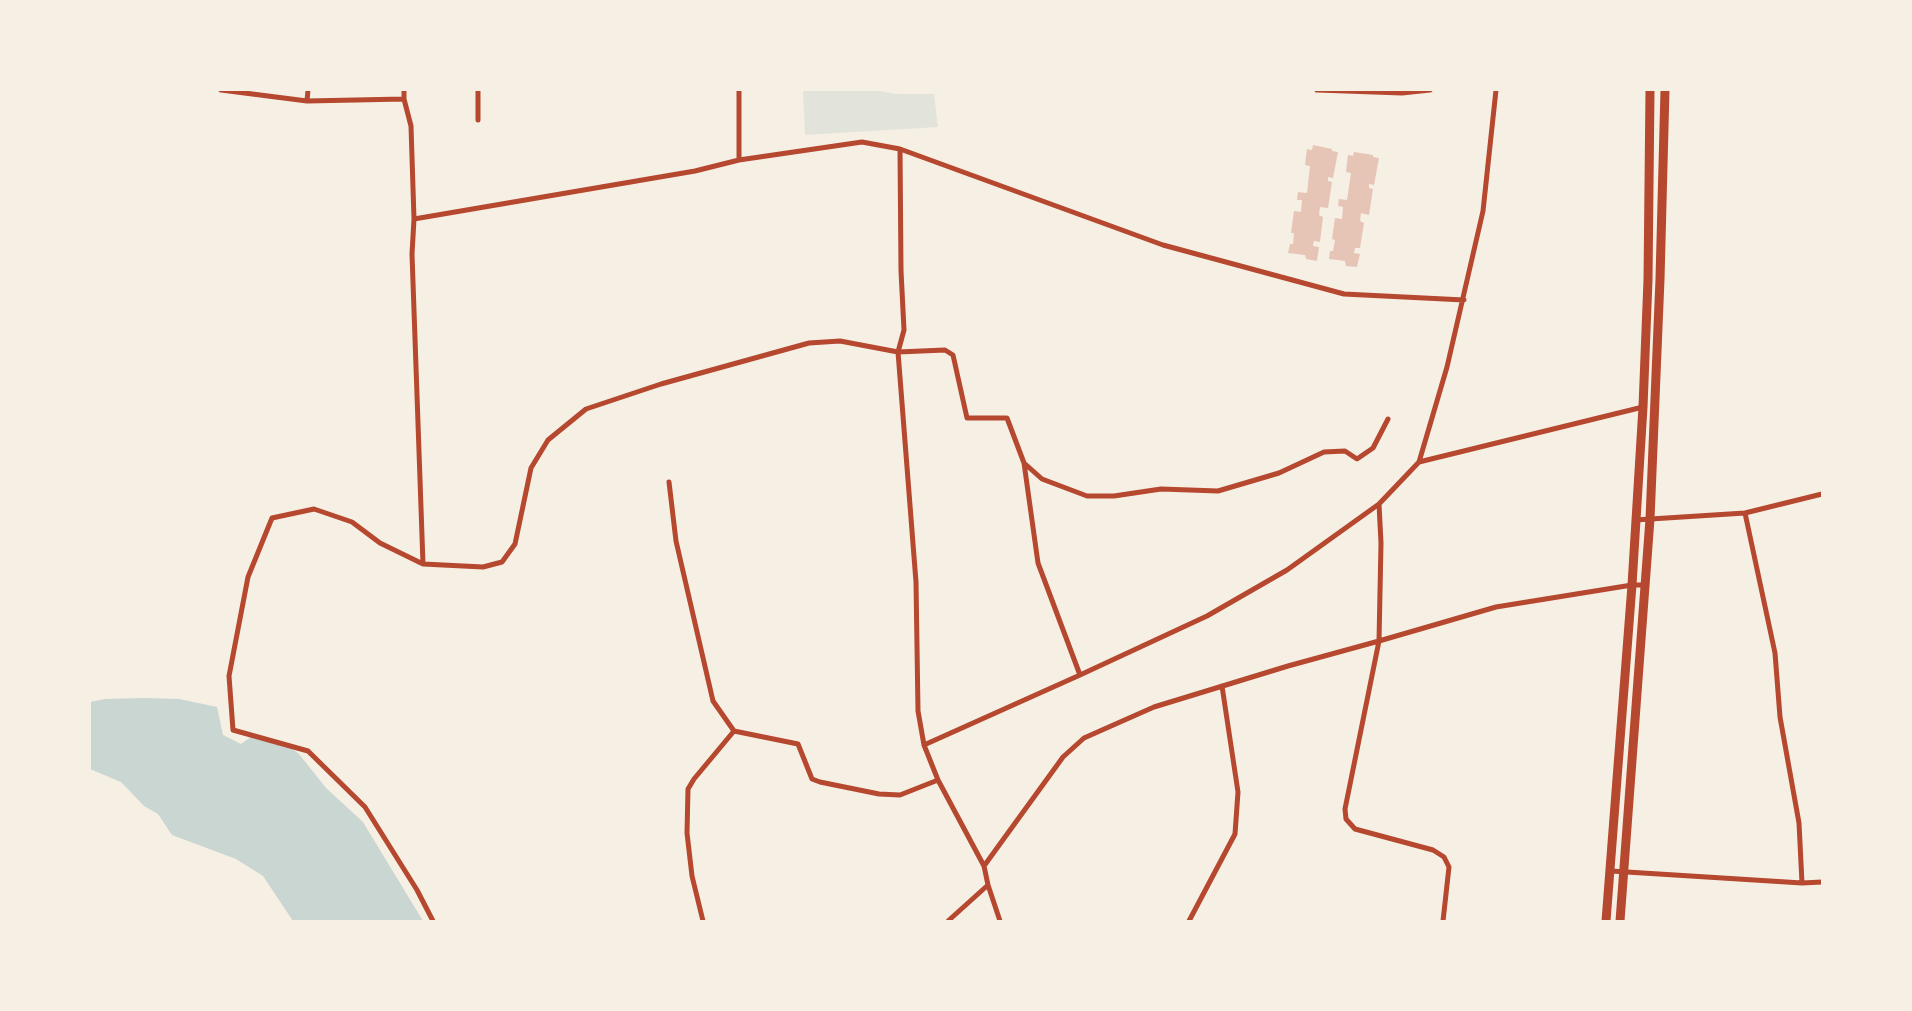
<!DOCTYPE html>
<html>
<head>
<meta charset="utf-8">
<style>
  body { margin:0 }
  #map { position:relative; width:1912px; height:1011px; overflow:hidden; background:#f6efe4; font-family:Jost,sans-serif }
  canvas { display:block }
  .frame { position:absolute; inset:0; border:91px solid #f6efe4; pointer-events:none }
</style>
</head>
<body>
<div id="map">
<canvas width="1912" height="1011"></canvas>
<div class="frame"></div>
</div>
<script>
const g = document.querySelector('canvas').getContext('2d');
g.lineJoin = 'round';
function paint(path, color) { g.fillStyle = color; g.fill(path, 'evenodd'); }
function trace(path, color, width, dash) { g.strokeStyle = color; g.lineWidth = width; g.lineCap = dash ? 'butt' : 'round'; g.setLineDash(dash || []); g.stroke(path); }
const green = new Path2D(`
  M 803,90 L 874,90 L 897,94 L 934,94 L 938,127 L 805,135 Z`);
const water = new Path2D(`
  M 144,698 L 179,699 L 217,707 L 223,735 L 241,744 L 255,734 L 285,743 L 299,754 L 326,788 L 363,822 L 423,921 L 293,921 L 263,876 L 236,859 L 172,835 L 158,814 L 144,806 L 121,782 L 90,769 L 90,702 L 105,699 Z`);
const building = new Path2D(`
  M 1313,145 L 1332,149 L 1332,151 L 1338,152 L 1333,178 L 1328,177 L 1328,181 L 1332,182 L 1328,208 L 1320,207 L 1319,215 L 1323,217 L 1320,242 L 1314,241 L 1313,246 L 1319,247 L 1317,261 L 1306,259 L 1305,255 L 1288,253 L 1290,244 L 1293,244 L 1294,233 L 1291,233 L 1294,211 L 1301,212 L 1302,200 L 1297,200 L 1298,192 L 1307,193 L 1310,166 L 1305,165 L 1307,149 L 1312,150 Z
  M 1354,152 L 1373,155 L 1373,157 L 1379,158 L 1374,185 L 1369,184 L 1369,188 L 1373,189 L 1369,215 L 1361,213 L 1360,221 L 1364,223 L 1360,248 L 1355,248 L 1354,253 L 1360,254 L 1357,267 L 1346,266 L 1345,261 L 1329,259 L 1330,251 L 1333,251 L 1335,240 L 1332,239 L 1335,218 L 1342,219 L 1343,207 L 1338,206 L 1339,199 L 1347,200 L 1351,173 L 1346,172 L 1348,155 L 1353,156 Z`);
const minor = new Path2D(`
  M 221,90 L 307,101 L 404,99
  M 404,90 L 404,99 L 411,126 L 414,219
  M 478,90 L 478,120
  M 1317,90 L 1402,93 L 1430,90
  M 1496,90 L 1483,211 L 1447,367 L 1419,462 L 1643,407
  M 307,101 L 308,90
  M 900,149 L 1163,245 L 1344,294 L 1464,300
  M 739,160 L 739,90
  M 1419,462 L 1379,504 L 1381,543 L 1379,641 L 1496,607 L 1632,585 L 1646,585
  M 1024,463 L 1038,563 L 1080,675
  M 669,482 L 676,541 L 713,701 L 734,731 L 798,744 L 812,779 L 820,782 L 879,794 L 900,795 L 938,780
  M 1635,520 L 1745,513 L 1822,494
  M 423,564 L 412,254 L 414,219 L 695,171 L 739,160 L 862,142 L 900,149 L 901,271 L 904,330 L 898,352 L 916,582 L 918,711 L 924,745 L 938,780 L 984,866 L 988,885 L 1000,921
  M 924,745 L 1080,675 L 1207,616 L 1287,570 L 1379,504
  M 984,866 L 1063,757 L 1084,738 L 1154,707 L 1288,666 L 1379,641 L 1345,809 L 1346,819 L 1355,829 L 1433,850 L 1444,857 L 1449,867 L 1443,921
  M 1611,871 L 1802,883 L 1799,823 L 1780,717 L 1775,653 L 1745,513
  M 1802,883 L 1822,882
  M 433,921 L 417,890 L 365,807 L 308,751 L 233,730 L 229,676 L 248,577 L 272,518 L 314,509 L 352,522 L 380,543 L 423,564 L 483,567 L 502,562 L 515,544 L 531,468 L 548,440 L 586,409 L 661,384 L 809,343 L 840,341 L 898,352 L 945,350 L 953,355 L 967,418 L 1007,418 L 1024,463 L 1042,479 L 1087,496 L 1114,496 L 1161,489 L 1218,491 L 1279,473 L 1324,452 L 1345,451 L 1357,459 L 1373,448 L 1388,419
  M 703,921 L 692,876 L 687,833 L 688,789 L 694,779 L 734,731
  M 948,921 L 988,885
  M 1189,921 L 1235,834 L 1238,792 L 1222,686`);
const tertiary = new Path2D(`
  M 1606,921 L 1632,585 L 1643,407 L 1648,280 L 1650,90
  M 1620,921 L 1650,519 L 1660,279 L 1665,90`);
paint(green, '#e2e4dc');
paint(water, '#c9d6d2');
paint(building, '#e6c5b7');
trace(minor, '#b5482f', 5);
trace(tertiary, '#b5482f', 9);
</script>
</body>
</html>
